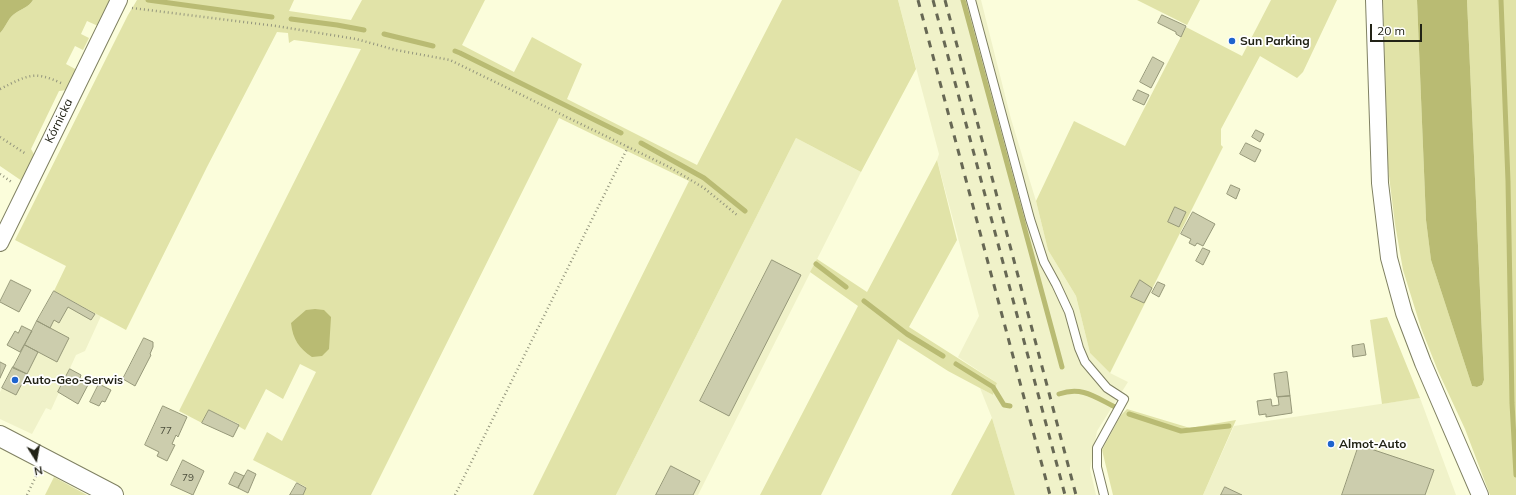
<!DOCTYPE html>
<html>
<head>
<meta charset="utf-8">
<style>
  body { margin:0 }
  #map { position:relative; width:1516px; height:495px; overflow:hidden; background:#fbfddb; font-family:Mulish,sans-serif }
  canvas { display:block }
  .north { position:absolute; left:16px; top:439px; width:40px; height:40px; -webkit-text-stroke:3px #fff; paint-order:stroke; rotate:169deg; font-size:11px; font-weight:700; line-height:16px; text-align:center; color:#222316 }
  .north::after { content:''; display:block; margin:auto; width:14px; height:18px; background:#222316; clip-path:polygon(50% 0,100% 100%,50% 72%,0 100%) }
  .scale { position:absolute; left:1370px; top:24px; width:52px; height:18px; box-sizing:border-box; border:2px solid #222316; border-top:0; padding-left:5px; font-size:12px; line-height:14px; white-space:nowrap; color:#222316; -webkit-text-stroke:3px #fff; paint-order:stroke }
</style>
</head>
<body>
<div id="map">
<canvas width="1516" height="495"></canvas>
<div class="north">N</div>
<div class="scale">20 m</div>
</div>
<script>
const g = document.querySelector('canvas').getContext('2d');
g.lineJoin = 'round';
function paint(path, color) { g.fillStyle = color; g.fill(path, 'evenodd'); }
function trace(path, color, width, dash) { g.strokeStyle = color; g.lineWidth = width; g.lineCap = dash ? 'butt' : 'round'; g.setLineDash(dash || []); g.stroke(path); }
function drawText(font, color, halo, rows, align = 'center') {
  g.font = font + ' Mulish,sans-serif'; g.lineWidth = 3.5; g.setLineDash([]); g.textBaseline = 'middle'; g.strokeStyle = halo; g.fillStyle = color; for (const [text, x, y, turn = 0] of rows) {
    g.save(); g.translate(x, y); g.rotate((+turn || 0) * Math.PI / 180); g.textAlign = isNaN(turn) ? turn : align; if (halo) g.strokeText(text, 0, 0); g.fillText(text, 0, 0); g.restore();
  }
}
const built = new Path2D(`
  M 898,0 L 981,0 L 1011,119 L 1036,201 L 1048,250 L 1076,296 L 1090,353 L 1110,373 L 1128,382 L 1097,431 L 1090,469 L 1096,495 L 1015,495 L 992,418 L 980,388 L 993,395 L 997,383 L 958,357 L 979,316 L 937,160 L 939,154 Z
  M 796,138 L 861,172 L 698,495 L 616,495 Z
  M 54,291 L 101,316 L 85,351 L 76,355 L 51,410 L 46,408 L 32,434 L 0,419 L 0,392 Z
  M 1420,398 L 1456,495 L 1203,495 L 1234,426 Z`);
const green = new Path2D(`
  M 33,0 L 111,0 L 98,26 L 87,21 L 81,34 L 89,38 L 83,50 L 75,46 L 66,64 L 77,70 L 67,90 L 59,91 L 31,149 L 35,156 L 22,181 L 0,166 L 0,33 C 5,28 8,19 13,15 C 20,9 28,8 33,0 Z
  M 137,0 L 294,0 L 289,11 L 351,20 L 362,0 L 485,0 L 462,45 L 514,72 L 532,37 L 582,64 L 567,99 L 697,165 L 782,0 L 898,0 L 916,69 L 861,172 L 796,138 L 616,495 L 533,495 L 689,181 L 559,118 L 371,495 L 303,495 L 306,487 L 253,460 L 267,432 L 282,441 L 316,372 L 300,364 L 283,399 L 266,389 L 245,430 L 238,426 L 239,424 L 209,410 L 202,423 L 179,411 L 361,49 L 294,40 L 289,43 L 288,33 L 277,32 L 207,167 L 126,330 L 54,291 L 66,266 L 15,240 L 128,15 Z
  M 1137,0 L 1200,0 L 1187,25 Z
  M 1271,0 L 1337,0 L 1303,72 L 1297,78 L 1260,56 L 1221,129 L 1221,145 L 1223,147 L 1110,373 L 1090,353 L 1076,296 L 1048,250 L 1036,201 L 1074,121 L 1125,146 L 1186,27 L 1242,56 Z
  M 1383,0 L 1417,0 L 1426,220 L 1431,260 L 1472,386 L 1477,387 L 1482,385 L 1484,380 L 1467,0 L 1516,0 L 1516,495 L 1490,495 L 1465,429 L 1438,371 L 1421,328 L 1403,270 L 1395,224 L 1388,168 Z
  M 937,160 L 957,240 L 909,327 L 997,383 L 993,395 L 948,371 L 898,339 L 821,495 L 760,495 L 858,306 L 810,272 L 817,259 L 867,292 Z
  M 1387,317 L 1420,398 L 1382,404 L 1370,320 Z
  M 1127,409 L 1190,428 L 1236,420 L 1203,495 L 1113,495 L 1102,450 L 1121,415 Z
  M 992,418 L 1015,495 L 951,495 Z
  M 54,477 L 87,495 L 45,495 Z`);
const water = new Path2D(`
  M 0,0 L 33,0 C 28,8 20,9 13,15 C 8,19 5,28 0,33 Z
  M 1417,0 L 1467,0 L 1484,380 L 1482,385 L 1477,387 L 1472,386 L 1431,260 L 1426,220 Z
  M 315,309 L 324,310 L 331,317 L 329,349 L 322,356 L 312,357 C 299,348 293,340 291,323 L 306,310 Z`);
const stream = new Path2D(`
  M 148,0 L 272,17
  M 963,0 L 1062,367
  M 1501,0 L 1508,181 L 1512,403 L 1516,475
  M 291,19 L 337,25 L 364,30
  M 384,34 L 433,46
  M 455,51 L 460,53 L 621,133
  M 641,143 L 704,178 L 745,211
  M 816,264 L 846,287
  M 864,301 L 907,334 L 943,356
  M 956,364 L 993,387 L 1004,405 L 1010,406
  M 1059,394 C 1082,386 1095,397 1115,407
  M 1129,414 L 1181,431 L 1229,426`);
const building = new Path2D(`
  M 1162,15 L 1186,26 L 1181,37 L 1176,34 L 1176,32 L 1158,23 Z
  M 1153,57 L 1164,63 L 1151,88 L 1140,82 Z
  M 1138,90 L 1149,95 L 1144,105 L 1133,100 Z
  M 1256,130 L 1264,134 L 1260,142 L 1252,137 Z
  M 1246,143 L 1261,150 L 1255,162 L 1240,154 Z
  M 1231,185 L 1240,189 L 1236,199 L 1227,194 Z
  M 1175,207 L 1186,212 L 1179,227 L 1168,222 Z
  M 1193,212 L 1215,224 L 1203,246 L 1197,243 L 1195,246 L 1189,243 L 1191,239 L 1181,234 Z
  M 1203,248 L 1210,251 L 1203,265 L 1196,261 Z
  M 772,260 L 801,275 L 729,416 L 700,401 Z
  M 11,280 L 31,290 L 19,312 L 0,302 Z
  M 1140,280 L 1152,288 L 1144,303 L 1131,297 Z
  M 1158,282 L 1165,285 L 1159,297 L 1152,293 Z
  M 54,291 L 95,314 L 91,320 L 68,307 L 59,323 L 54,320 L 50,328 L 37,321 Z
  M 37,321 L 69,338 L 57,362 L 25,345 Z
  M 22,326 L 32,331 L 20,352 L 7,345 L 15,331 L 18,333 Z
  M 144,338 L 153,342 L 153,347 L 150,354 L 151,355 L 135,386 L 123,379 Z
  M 1364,344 L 1366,355 L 1353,357 L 1352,346 Z
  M 25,345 L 38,352 L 27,374 L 13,368 Z
  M 0,362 L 6,365 L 0,378 Z
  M 13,367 L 27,374 L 16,395 L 2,388 Z
  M 70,369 L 81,375 L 80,378 L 89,383 L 78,404 L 58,392 Z
  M 1287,372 L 1290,396 L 1277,397 L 1274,374 Z
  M 99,384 L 111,390 L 105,402 L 102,401 L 99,406 L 90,402 Z
  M 1290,396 L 1292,413 L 1266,417 L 1266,414 L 1259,415 L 1257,401 L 1271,399 L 1272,406 L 1279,405 L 1278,397 Z
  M 163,406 L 187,417 L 178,437 L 176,435 L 172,444 L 175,445 L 167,461 L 157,456 L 159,452 L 145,445 Z
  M 209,410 L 239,425 L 233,437 L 202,423 Z
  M 1359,445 L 1434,470 L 1425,495 L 1342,495 Z
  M 183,460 L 204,471 L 193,495 L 171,485 Z
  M 671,466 L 700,481 L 693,495 L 656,495 Z
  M 248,470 L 256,474 L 248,493 L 238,488 Z
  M 235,472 L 244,476 L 238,488 L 229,484 Z
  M 297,483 L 306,488 L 303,495 L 290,495 Z
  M 1225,487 L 1242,495 L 1221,495 Z`);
const path = new Path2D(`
  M 132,8 L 276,26 L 356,39 L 396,50 L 450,60 L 669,167 L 704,188 L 737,215
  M 0,89 C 27,76 33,70 61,83
  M 0,137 L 26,154
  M 0,174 L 13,183
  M 27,495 L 36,476
  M 455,495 L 628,147`);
const service = new Path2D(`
  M 971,0 L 1030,219 L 1044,262 L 1056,284 L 1069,312 L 1079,348 L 1085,362 L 1107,388 L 1124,399 L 1097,448 L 1097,467 L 1104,495`);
const minor = new Path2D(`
  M 1374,0 L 1380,183 L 1389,258 L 1404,313 L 1423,363 L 1480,495
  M 0,243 L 119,0`);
const tertiary = new Path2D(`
  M 0,436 L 113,495`);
const rail = new Path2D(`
  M 918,0 L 1050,495
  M 933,0 L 1065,495
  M 945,0 L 1076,495`);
const markers = [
  [1232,41,4,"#1e63ce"],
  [15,380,4,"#1e63ce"],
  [1331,444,4,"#1e63ce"]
];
const numberNames = [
  ["77",166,431],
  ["79",188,478]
];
const poiNames = [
  ["Sun Parking",1240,41],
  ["Auto-Geo-Serwis",23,380],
  ["Almot-Auto",1339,444]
];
const streetNames = [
  ["Kórnicka",59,121,-64]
];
paint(built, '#f0f2c9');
paint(green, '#e1e3a8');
paint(water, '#b9bb73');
trace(stream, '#b9bb73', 5);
paint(building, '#cccdad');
trace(building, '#969879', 1);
trace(service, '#7f8062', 10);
trace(minor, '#7f8062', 18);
trace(tertiary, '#7f8062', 22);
trace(path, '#93957d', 2.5, [1, 3]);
trace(service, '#fff', 8);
trace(minor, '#fff', 16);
trace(tertiary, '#fff', 20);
trace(rail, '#676854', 3, [7, 7]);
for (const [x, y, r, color] of markers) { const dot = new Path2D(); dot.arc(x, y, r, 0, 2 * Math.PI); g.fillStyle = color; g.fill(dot); trace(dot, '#fff', 1.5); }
drawText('10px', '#4c4e3c', null, numberNames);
drawText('bold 12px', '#222316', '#fff', poiNames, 'left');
drawText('12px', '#222316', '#fff', streetNames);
</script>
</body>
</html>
